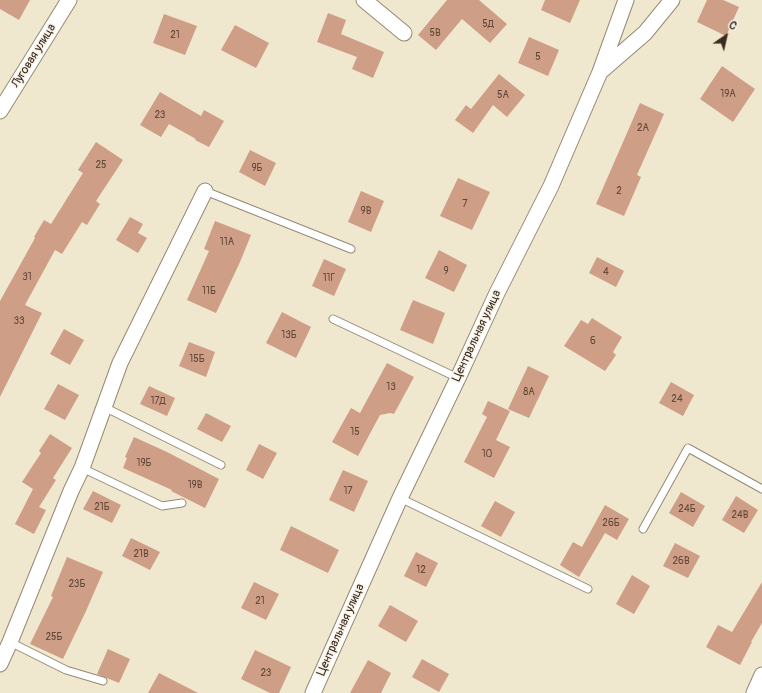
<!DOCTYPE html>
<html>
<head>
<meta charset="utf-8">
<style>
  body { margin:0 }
  #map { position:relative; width:762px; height:693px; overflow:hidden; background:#efe8ce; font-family:Pangolin,sans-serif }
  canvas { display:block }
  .north { position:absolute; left:706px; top:16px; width:40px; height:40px; -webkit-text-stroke:3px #f7f3e8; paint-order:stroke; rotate:34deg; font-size:11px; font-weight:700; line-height:16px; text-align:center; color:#3b2a1e }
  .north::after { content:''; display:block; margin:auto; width:14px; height:18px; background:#3b2a1e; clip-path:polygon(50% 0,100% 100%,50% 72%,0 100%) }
</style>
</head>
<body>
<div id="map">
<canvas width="762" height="693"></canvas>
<div class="north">С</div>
</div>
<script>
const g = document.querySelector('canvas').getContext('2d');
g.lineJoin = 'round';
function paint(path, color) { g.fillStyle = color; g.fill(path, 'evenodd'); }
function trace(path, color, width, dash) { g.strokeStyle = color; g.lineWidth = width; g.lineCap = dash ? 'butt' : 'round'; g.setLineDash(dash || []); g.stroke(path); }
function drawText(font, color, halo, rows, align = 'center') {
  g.font = font + ' Pangolin,sans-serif'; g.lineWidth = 3; g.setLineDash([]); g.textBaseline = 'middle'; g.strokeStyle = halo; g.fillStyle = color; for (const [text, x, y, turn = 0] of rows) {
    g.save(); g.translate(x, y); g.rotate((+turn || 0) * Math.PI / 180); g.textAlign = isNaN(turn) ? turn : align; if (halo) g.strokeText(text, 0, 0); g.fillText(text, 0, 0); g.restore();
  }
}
const building = new Path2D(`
  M 0,0 L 30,0 L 19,20 L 0,9 Z
  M 447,0 L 479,0 L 507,24 L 490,43 L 462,19 L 436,50 L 418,35 Z
  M 545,0 L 580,0 L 570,23 L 541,10 Z
  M 707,0 L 723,0 L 739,7 L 726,36 L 697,22 Z
  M 328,13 L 346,20 L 341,34 L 384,52 L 373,78 L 352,69 L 357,57 L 317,42 Z
  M 164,14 L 197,26 L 185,55 L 153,43 Z
  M 235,25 L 269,43 L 256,68 L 221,50 Z
  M 529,37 L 559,50 L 548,76 L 518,63 Z
  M 722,66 L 755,89 L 733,122 L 700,99 Z
  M 499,74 L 525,95 L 507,117 L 493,105 L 473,133 L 455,120 L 466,105 L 471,109 Z
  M 160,92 L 201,116 L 204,110 L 224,121 L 209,147 L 195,140 L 196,139 L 169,124 L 161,137 L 140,125 Z
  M 640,103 L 664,114 L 637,175 L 641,177 L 624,216 L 596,204 Z
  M 96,142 L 123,160 L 96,201 L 100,204 L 87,225 L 82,222 L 62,254 L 55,250 L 25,305 L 42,313 L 0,397 L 0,301 L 35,238 L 34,237 L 44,220 L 51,224 L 83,173 L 78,170 Z
  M 250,150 L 276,163 L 265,186 L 239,172 Z
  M 458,178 L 490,192 L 472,230 L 440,216 Z
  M 361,191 L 384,201 L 371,232 L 348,222 Z
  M 130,217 L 143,224 L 138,233 L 147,238 L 138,253 L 116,240 Z
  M 215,221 L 251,235 L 240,262 L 216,313 L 187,300 L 209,251 L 204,249 Z
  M 439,250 L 467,265 L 454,292 L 425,278 Z
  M 597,257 L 624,271 L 616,287 L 589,273 Z
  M 324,259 L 346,269 L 334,296 L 312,286 Z
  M 413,300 L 445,313 L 433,344 L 400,330 Z
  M 282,312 L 311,327 L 296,358 L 266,343 Z
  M 592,318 L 622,337 L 613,352 L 616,355 L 605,371 L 564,346 L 581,320 L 588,324 Z
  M 64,329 L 84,340 L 70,365 L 50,354 Z
  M 189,342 L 215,352 L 206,377 L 179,366 Z
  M 387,363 L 414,377 L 394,414 L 390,413 L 380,415 L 358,456 L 332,442 L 351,408 L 360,413 Z
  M 528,366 L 549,376 L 529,418 L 508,409 Z
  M 671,382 L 694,395 L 683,416 L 659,403 Z
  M 58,384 L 79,395 L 65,420 L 44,409 Z
  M 149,386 L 175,398 L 167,416 L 140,404 Z
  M 488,401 L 510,411 L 496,440 L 510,447 L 494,478 L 464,462 L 487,417 L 482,414 Z
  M 206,413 L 231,426 L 222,442 L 197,429 Z
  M 50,434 L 72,448 L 53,478 L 56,480 L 39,507 L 46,510 L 34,534 L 15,524 L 33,489 L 22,482 L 41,453 L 39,451 Z
  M 134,437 L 167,452 L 219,479 L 205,508 L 171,491 L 172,490 L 123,468 L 127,458 L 125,457 Z
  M 259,444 L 277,453 L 263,479 L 246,470 Z
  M 343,470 L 368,481 L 354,512 L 329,500 Z
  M 93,491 L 121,505 L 112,523 L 83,509 Z
  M 681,492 L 705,506 L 693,527 L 669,513 Z
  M 736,496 L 758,510 L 744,533 L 722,520 Z
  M 495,501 L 515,512 L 501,537 L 481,526 Z
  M 605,505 L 629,519 L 617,540 L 605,533 L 579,577 L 560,565 L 573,542 L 582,547 Z
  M 291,526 L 339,550 L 328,573 L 280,550 Z
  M 131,538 L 160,552 L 150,570 L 122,556 Z
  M 675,543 L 700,556 L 688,578 L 663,566 Z
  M 416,552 L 438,563 L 426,587 L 404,576 Z
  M 67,557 L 103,572 L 86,611 L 63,659 L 30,644 L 53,597 L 51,596 Z
  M 632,575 L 650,586 L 634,614 L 616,604 Z
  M 254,582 L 279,594 L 266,620 L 241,608 Z
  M 762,582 L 762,623 L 751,642 L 752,642 L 740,665 L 706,647 L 718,625 L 732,632 Z
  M 390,605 L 418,621 L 406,642 L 378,626 Z
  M 108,649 L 130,659 L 119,683 L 97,674 Z
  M 255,650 L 291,667 L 279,693 L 270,693 L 241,679 Z
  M 422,659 L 449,674 L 439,692 L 412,677 Z
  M 368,660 L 391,673 L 381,693 L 350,693 Z
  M 159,673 L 198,693 L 148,693 Z`);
const service = new Path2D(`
  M 205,191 L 351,249
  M 333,319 L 458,378
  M 104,407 L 221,465
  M 82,468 L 162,506 L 182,503
  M 400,498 L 588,589
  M 643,529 L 688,448 L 762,489
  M 10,642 L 66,670 L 103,681`);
const minor = new Path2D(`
  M 364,0 L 404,33
  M 600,72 L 626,0
  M 0,111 L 69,0
  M 0,664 L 10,642 L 71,491 L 82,468 L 120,363 L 205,191
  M 313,693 L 400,498 L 458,378 L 497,293 L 551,186 L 600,72 L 645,33 L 672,0
  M 754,693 L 762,675`);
const numberNames = [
  ["5Д",488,24],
  ["5В",435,33],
  ["21",175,35],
  ["5",538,57],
  ["19А",728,94],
  ["5А",503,95],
  ["23",160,115],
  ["2А",643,128],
  ["25",101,165],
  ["9Б",257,168],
  ["2",619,191],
  ["7",465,204],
  ["9В",366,211],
  ["11А",227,242],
  ["9",446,271],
  ["4",606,272],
  ["31",27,277],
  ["11Г",329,278],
  ["11Б",209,291],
  ["33",19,321],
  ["13Б",289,335],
  ["6",593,341],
  ["15Б",197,359],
  ["13",391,387],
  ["8А",529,392],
  ["24",677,399],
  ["17Д",158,401],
  ["15",355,432],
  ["10",487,454],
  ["19Б",144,463],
  ["19В",195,485],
  ["17",348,491],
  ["21Б",102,507],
  ["24Б",687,509],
  ["24В",740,515],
  ["26Б",611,523],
  ["21В",141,554],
  ["26В",681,561],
  ["12",421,570],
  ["23Б",77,584],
  ["21",260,601],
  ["25Б",54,637],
  ["23",266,673]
];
const streetNames = [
  ["Луговая улица",34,56,-58],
  ["Центральная улица",477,336,-65],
  ["Центральная улица",341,630,-66]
];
paint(building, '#cf9e87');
trace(service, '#958976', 9);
trace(minor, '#958976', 17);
trace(service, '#fff', 7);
trace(minor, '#fff', 15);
drawText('10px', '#604738', null, numberNames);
drawText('12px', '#3b2a1e', '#f7f3e8', streetNames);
</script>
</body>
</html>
